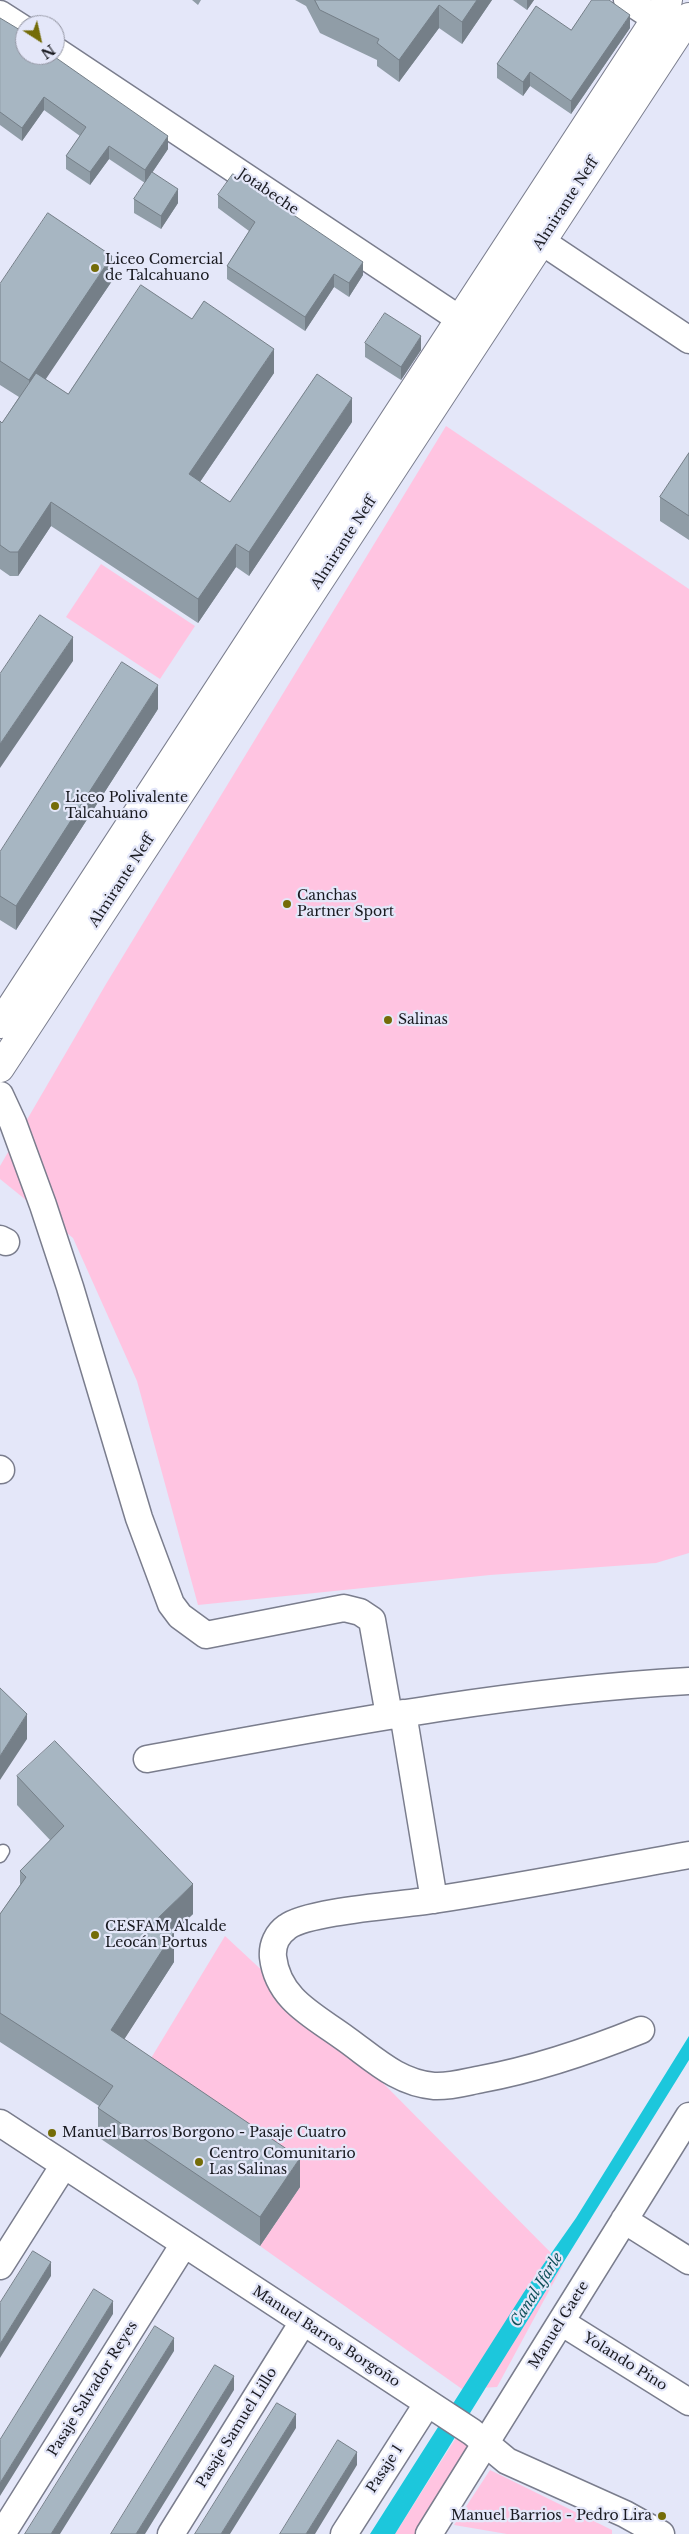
<!DOCTYPE html>
<html>
<head>
<meta charset="utf-8">
<style>
  body { margin:0 }
  #map { position:relative; width:689px; height:2534px; overflow:hidden; background:#e4e7f9; font-family:"Libre Baskerville",serif }
  canvas { display:block }
  .north { position:absolute; left:15px; top:15px; width:50px; height:50px; box-sizing:border-box; background:#e4e7f9; border:1px solid #9395a2; border-radius:50%; rotate:145deg; font-size:14px; font-weight:700; line-height:20px; text-align:center; color:#191a20 }
  .north::after { content:''; display:block; margin:auto; width:18px; height:22px; background:#746c08; clip-path:polygon(50% 0,100% 100%,50% 72%,0 100%) }
</style>
</head>
<body>
<div id="map">
<canvas width="689" height="2534"></canvas>
<div class="north">N</div>
</div>
<script>
const g = document.querySelector('canvas').getContext('2d');
g.lineJoin = 'round';
function paint(path, color) { g.fillStyle = color; g.fill(path, 'evenodd'); }
function trace(path, color, width, dash) { g.strokeStyle = color; g.lineWidth = width; g.lineCap = dash ? 'butt' : 'round'; g.setLineDash(dash || []); g.stroke(path); }
function drawText(font, color, halo, rows, align = 'center') {
  g.font = font + ' "Libre Baskerville",serif'; g.lineWidth = 4.5; g.setLineDash([]); g.textBaseline = 'middle'; g.strokeStyle = halo; g.fillStyle = color; for (const [text, x, y, turn = 0] of rows) {
    g.save(); g.translate(x, y); g.rotate((+turn || 0) * Math.PI / 180); g.textAlign = isNaN(turn) ? turn : align; if (halo) g.strokeText(text, 0, 0); g.fillText(text, 0, 0); g.restore();
  }
}
const green = new Path2D(`
  M 446,426 L 689,589 L 689,1553 L 656,1563 L 490,1575 L 198,1605 L 137,1381 L 73,1238 L 0,1179 L 0,1166 L 106,984 Z
  M 101,564 L 195,626 L 160,679 L 66,617 Z
  M 225,1936 L 382,2082 L 563,2265 L 497,2387 L 462,2389 L 260,2246 L 300,2187 L 139,2078 Z
  M 459,2433 L 477,2441 L 418,2534 L 395,2534 Z
  M 490,2470 L 612,2530 L 612,2534 L 507,2534 L 454,2525 Z`);
const water = new Path2D(`
  M 689,2036 L 689,2060 L 395,2534 L 370,2534 L 524,2292 L 576,2218 Z`);
const service = new Path2D(`
  M 0,1856 L 3,1851`);
const minor = new Path2D(`
  M 627,0 L 674,31
  M 0,14 L 25,30
  M 55,50 L 479,332
  M 523,229 L 689,340
  M 0,1095 L 13,1123 L 43,1205 L 70,1287 L 139,1518 L 171,1604 L 180,1616 L 206,1635 L 344,1608 L 360,1612 L 372,1620 L 389,1715
  M 0,1239 L 6,1242
  M 0,1469 L 1,1470
  M 403,1713 L 434,1900
  M 147,1759 C 327,1726 506,1691 689,1681
  M 641,2030 C 589,2051 536,2069 482,2079 C 466,2082 450,2087 434,2086 C 398,2083 374,2059 346,2039 C 315,2016 278,2000 273,1957 C 272,1945 277,1934 287,1927 C 308,1911 402,1905 433,1900 C 519,1887 604,1870 689,1855
  M 0,2123 L 472,2432 L 507,2461 L 625,2514 L 661,2534
  M 624,2220 L 689,2261
  M 0,2266 L 64,2165
  M 561,2322 L 689,2402
  M 2,2534 L 184,2244
  M 171,2534 L 303,2322
  M 344,2534 L 427,2404
  M 429,2534 L 689,2116`);
const tertiary = new Path2D(`
  M 0,1024 L 668,0
  M 0,1068 L 689,17`);
const wall = new Path2D(`
  M 192,0 L 201,0 L 198,5 Z
  M 295,0 L 492,0 L 462,44 L 439,28 L 399,82 L 377,66 L 377,60 L 320,33 L 306,6 Z
  M 513,0 L 534,0 L 527,10 Z
  M 0,18 L 25,55 L 168,149 L 152,173 L 178,203 L 161,229 L 134,213 L 134,199 L 145,183 L 109,159 L 90,185 L 66,169 L 66,156 L 80,136 L 44,110 L 22,141 L 0,125 Z
  M 630,28 L 571,114 L 530,86 L 523,96 L 497,78 L 497,64 L 571,30 Z
  M 218,195 L 363,275 L 349,297 L 334,287 L 305,331 L 227,279 L 227,266 L 249,231 L 218,208 Z
  M 112,281 L 45,379 L 68,394 L 192,319 L 274,373 L 200,482 L 230,502 L 352,422 L 249,576 L 236,567 L 198,623 L 51,526 L 18,576 L 10,576 L 0,569 L 0,421 L 2,423 L 19,397 L 0,385 L 0,284 Z
  M 365,343 L 421,350 L 401,380 L 365,357 Z
  M 689,453 L 689,540 L 660,521 L 660,497 Z
  M 158,709 L 16,930 L 0,920 L 0,852 Z
  M 17,1776 L 193,1914 L 174,1932 L 174,1962 L 124,2039 L 300,2187 L 260,2246 L 98,2137 L 98,2108 L 99,2106 L 0,2042 L 0,1914 L 20,1885 L 20,1871 L 50,1840 L 17,1805 Z`);
const shadedWall = new Path2D(`
  M 477,0 L 492,0 L 462,44 L 462,22 Z
  M 527,0 L 534,0 L 527,10 Z
  M 439,5 L 439,28 L 399,82 L 399,60 Z
  M 630,15 L 630,28 L 571,114 L 571,101 Z
  M 530,72 L 530,86 L 523,96 L 523,82 Z
  M 44,97 L 44,110 L 22,141 L 22,128 Z
  M 168,136 L 168,149 L 145,183 L 145,170 Z
  M 109,146 L 109,159 L 90,185 L 90,172 Z
  M 178,189 L 178,203 L 161,229 L 161,216 Z
  M 112,256 L 112,281 L 29,404 L 29,380 Z
  M 363,262 L 363,275 L 349,297 L 349,283 Z
  M 334,274 L 334,287 L 305,331 L 305,317 Z
  M 421,336 L 421,350 L 401,380 L 401,367 Z
  M 274,349 L 274,373 L 189,498 L 189,474 Z
  M 352,398 L 352,422 L 249,576 L 249,552 Z
  M 51,502 L 51,526 L 18,576 L 18,552 Z
  M 236,544 L 236,567 L 198,623 L 198,599 Z
  M 73,637 L 73,661 L 0,768 L 0,744 Z
  M 158,685 L 158,709 L 16,930 L 16,906 Z
  M 27,1714 L 27,1739 L 0,1780 L 0,1756 Z
  M 193,1884 L 193,1914 L 156,1949 L 156,1920 Z
  M 174,1932 L 174,1962 L 111,2060 L 111,2030 Z
  M 300,2158 L 300,2187 L 260,2246 L 260,2217 Z
  M 51,2262 L 51,2276 L 0,2358 L 0,2344 Z
  M 113,2301 L 113,2314 L 0,2496 L 0,2483 Z
  M 174,2338 L 174,2351 L 60,2534 L 51,2534 Z
  M 234,2376 L 234,2390 L 145,2534 L 136,2534 Z
  M 296,2414 L 296,2428 L 230,2534 L 221,2534 Z
  M 357,2452 L 357,2465 L 315,2534 L 306,2534 Z`);
const building = new Path2D(`
  M 315,0 L 477,0 L 462,22 L 439,5 L 399,60 L 377,43 L 379,39 L 320,10 Z
  M 592,0 L 609,0 L 630,15 L 571,101 L 530,72 L 523,82 L 497,64 L 536,6 L 571,30 Z
  M 0,18 L 25,33 L 25,55 L 52,55 L 168,136 L 145,170 L 109,146 L 90,172 L 66,156 L 86,127 L 44,97 L 22,128 L 0,112 Z
  M 152,172 L 178,189 L 161,216 L 134,199 Z
  M 233,174 L 363,262 L 349,283 L 334,274 L 305,317 L 227,266 L 255,222 L 218,195 Z
  M 48,213 L 112,256 L 29,380 L 0,361 L 0,284 Z
  M 141,285 L 192,319 L 204,301 L 274,349 L 189,474 L 230,502 L 317,374 L 352,398 L 249,552 L 236,544 L 198,599 L 51,502 L 18,552 L 10,552 L 0,545 L 0,421 L 2,423 L 36,373 L 68,394 Z
  M 385,313 L 421,336 L 401,367 L 365,343 Z
  M 689,453 L 689,516 L 660,497 Z
  M 40,615 L 73,637 L 0,744 L 0,674 Z
  M 122,662 L 158,685 L 16,906 L 0,896 L 0,852 Z
  M 0,1688 L 27,1714 L 0,1756 Z
  M 55,1741 L 193,1884 L 156,1920 L 174,1932 L 111,2030 L 300,2158 L 260,2217 L 98,2108 L 113,2086 L 0,2013 L 0,1914 L 26,1877 L 20,1871 L 64,1826 L 17,1776 Z
  M 33,2251 L 51,2262 L 0,2344 L 0,2303 Z
  M 94,2289 L 113,2301 L 0,2483 L 0,2440 Z
  M 155,2326 L 174,2338 L 51,2534 L 25,2534 Z
  M 215,2365 L 234,2376 L 136,2534 L 111,2534 Z
  M 277,2403 L 296,2414 L 221,2534 L 195,2534 Z
  M 338,2440 L 357,2452 L 306,2534 L 280,2534 Z`);
const markers = [
  [95,268,5,"#746c08"],
  [55,806,5,"#746c08"],
  [287,904,5,"#746c08"],
  [388,1020,5,"#746c08"],
  [95,1935,5,"#746c08"],
  [52,2133,5,"#746c08"],
  [199,2162,5,"#746c08"],
  [662,2516,5,"#746c08"]
];
const streetNames = [
  ["Jotabeche",268,192,34],
  ["Almirante Neff",566,204,-57],
  ["Almirante Neff",344,543,-57],
  ["Almirante Neff",122,881,-57],
  ["Manuel Gaete",559,2325,-58],
  ["Manuel Barros Borgoño",326,2337,33],
  ["Yolando Pino",625,2362,32],
  ["Pasaje Salvador Reyes",93,2389,-58],
  ["Pasaje Samuel Lillo",237,2428,-58],
  ["Pasaje 1",385,2469,-57]
];
const poiNames = [
  ["Liceo Comercial",105,260],
  ["de Talcahuano",105,276],
  ["Liceo Polivalente",65,798],
  ["Talcahuano",65,814],
  ["Canchas",297,896],
  ["Partner Sport",297,912],
  ["Salinas",398,1020],
  ["CESFAM Alcalde",105,1927],
  ["Leocán Portus",105,1943],
  ["Manuel Barros Borgono - Pasaje Cuatro",62,2133],
  ["Centro Comunitario",209,2154],
  ["Las Salinas",209,2170],
  ["Manuel Barrios - Pedro Lira",652,2516,"right"]
];
const waterNames = [
  ["Canal Ifarle",537,2290,-58]
];
paint(green, '#ffc4e1');
paint(water, '#1cc7dc');
trace(service, '#7a7d8d', 15);
trace(minor, '#7a7d8d', 29);
trace(tertiary, '#7a7d8d', 30);
trace(service, '#fff', 12);
trace(minor, '#fff', 26);
trace(tertiary, '#fff', 28);
paint(wall, '#909da7');
paint(shadedWall, '#757f88');
paint(building, '#a7b6c2');
trace(building, '#757f88', 1);
for (const [x, y, r, color] of markers) { const dot = new Path2D(); dot.arc(x, y, r, 0, 2 * Math.PI); g.fillStyle = color; g.fill(dot); trace(dot, '#e4e7f9', 2); }
drawText('14px', '#191a20', '#e4e7f9', streetNames);
drawText('14px', '#191a20', '#e4e7f9', poiNames, 'left');
drawText('italic 15px', '#10515a', '#e4e7f9', waterNames);
</script>
</body>
</html>
